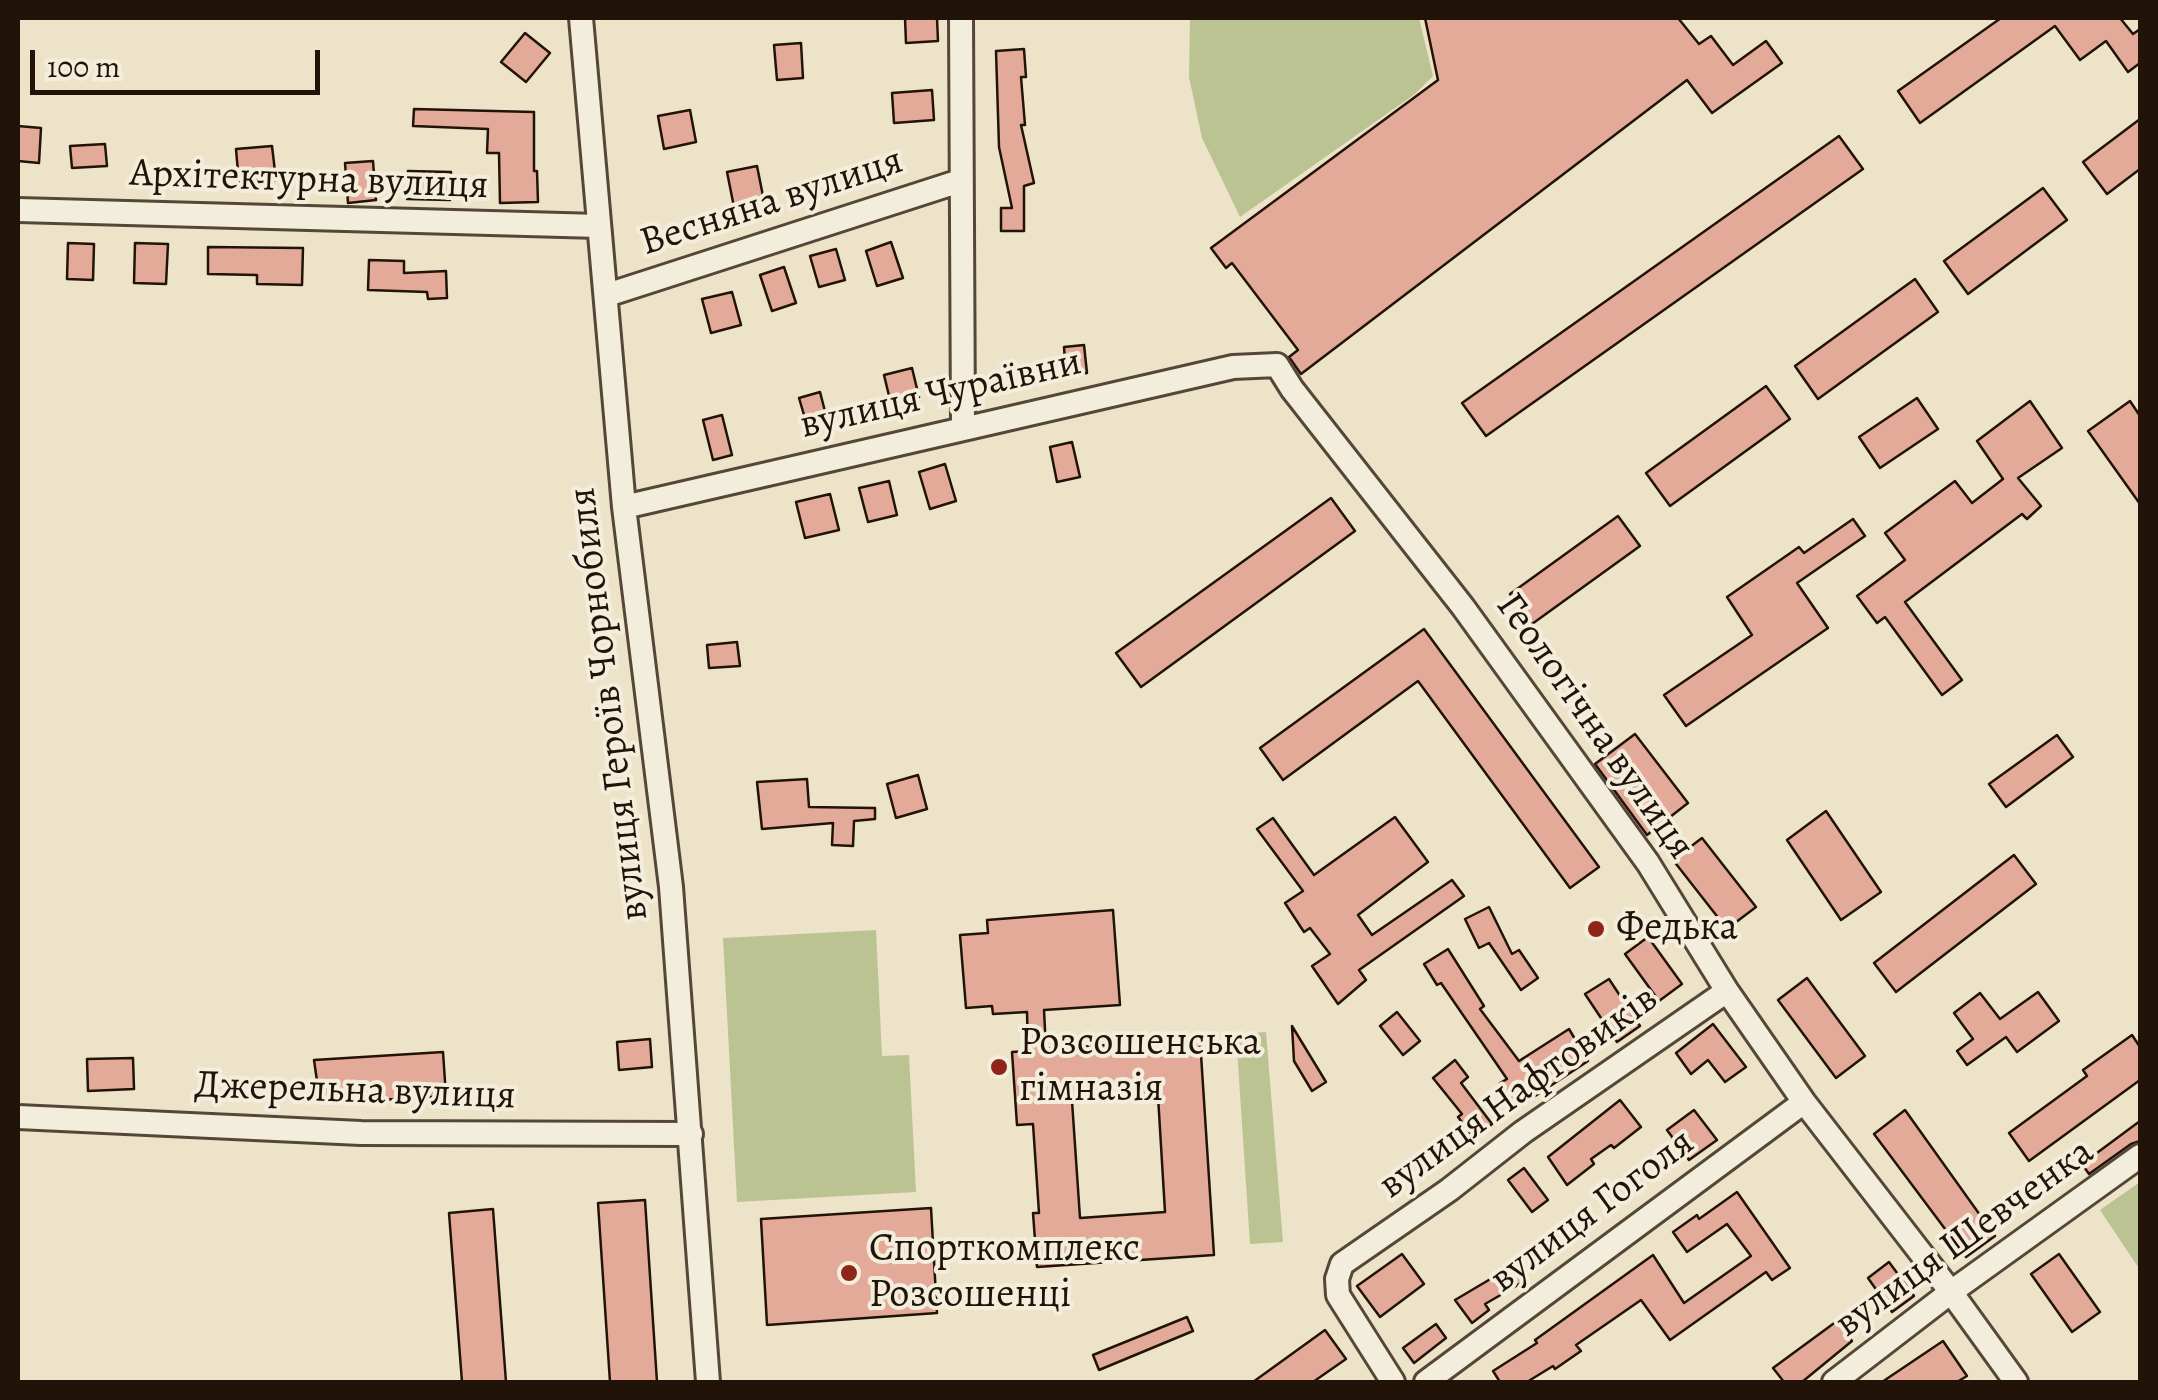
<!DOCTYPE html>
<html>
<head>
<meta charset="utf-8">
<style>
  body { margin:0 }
  #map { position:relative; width:2158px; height:1400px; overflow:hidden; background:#ede3c8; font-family:Alegreya,serif }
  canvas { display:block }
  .frame { position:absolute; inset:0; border:20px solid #221308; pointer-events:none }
  .scale { position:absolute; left:30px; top:50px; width:290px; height:45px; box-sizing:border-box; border:5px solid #221308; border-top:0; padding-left:12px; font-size:30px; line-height:35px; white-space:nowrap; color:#221308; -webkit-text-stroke:8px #f3eddb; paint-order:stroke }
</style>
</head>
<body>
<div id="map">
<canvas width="2158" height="1400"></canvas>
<div class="frame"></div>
<div class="scale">100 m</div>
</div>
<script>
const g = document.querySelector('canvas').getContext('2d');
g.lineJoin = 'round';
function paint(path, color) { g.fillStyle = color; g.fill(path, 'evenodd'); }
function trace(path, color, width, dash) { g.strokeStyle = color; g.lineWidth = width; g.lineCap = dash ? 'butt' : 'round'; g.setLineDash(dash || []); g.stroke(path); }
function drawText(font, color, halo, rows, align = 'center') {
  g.font = font + ' Alegreya,serif'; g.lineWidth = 8; g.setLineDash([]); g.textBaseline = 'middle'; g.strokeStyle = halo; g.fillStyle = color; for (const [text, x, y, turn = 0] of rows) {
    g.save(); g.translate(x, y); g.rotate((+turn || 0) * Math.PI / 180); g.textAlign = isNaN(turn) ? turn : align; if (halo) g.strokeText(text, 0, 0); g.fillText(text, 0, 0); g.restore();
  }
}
const green = new Path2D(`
  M 1190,18 L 1419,18 L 1433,76 L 1415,94 L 1240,217 L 1202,138 L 1189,77 Z
  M 876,930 L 882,1056 L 909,1055 L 916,1192 L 737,1202 L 723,938 Z
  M 1266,1032 L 1283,1242 L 1250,1244 L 1236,1034 Z
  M 2140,1182 L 2140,1270 L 2100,1210 Z`);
const building = new Path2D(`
  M 905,18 L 937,18 L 938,41 L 906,43 Z
  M 1425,18 L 1678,18 L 1699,44 L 1711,36 L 1733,65 L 1766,41 L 1782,63 L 1712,113 L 1687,80 L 1301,374 L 1289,357 L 1298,350 L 1232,263 L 1226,268 L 1211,248 L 1438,80 Z
  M 2001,18 L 2120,18 L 2133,34 L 2140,29 L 2140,63 L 2128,72 L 2106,41 L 2080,60 L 2055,26 L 1920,123 L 1898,91 Z
  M 525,33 L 550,53 L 526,82 L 501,62 Z
  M 801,43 L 803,78 L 777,80 L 774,45 Z
  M 1024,49 L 1026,77 L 1021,77 L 1025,125 L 1021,125 L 1034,183 L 1024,186 L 1024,231 L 1001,231 L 1001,208 L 1012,208 L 999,147 L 996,51 Z
  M 932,90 L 934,120 L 894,123 L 892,93 Z
  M 414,109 L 534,112 L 534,171 L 537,171 L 538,202 L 500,203 L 499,153 L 487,153 L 488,129 L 413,126 Z
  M 690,110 L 696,142 L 664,149 L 658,116 Z
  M 2140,119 L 2140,169 L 2107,194 L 2083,162 Z
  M 18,126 L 41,128 L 39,163 L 18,161 Z
  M 1839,136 L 1863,169 L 1486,436 L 1462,403 Z
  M 105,144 L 107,166 L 72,168 L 70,146 Z
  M 272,146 L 276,180 L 239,184 L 236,149 Z
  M 373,161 L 376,200 L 348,203 L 345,163 Z
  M 757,166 L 764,201 L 734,207 L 727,172 Z
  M 408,171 L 451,172 L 450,200 L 407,199 Z
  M 2043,188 L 2067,220 L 1968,294 L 1944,261 Z
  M 891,242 L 903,278 L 877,286 L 866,251 Z
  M 68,243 L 94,244 L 93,280 L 67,279 Z
  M 135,243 L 168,244 L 166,284 L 134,283 Z
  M 208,247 L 303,248 L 302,285 L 257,284 L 257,275 L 208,274 Z
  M 836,249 L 845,280 L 819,287 L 810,256 Z
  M 369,260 L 404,261 L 404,273 L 446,271 L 447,298 L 428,299 L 427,292 L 368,290 Z
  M 784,267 L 796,303 L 772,311 L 760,275 Z
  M 1915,279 L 1938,312 L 1818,399 L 1795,366 Z
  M 732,292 L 741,325 L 711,333 L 702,299 Z
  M 1084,345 L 1087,373 L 1066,375 L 1064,347 Z
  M 912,368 L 919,397 L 891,404 L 884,375 Z
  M 1766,386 L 1790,419 L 1670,506 L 1646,473 Z
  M 820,392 L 827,419 L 807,425 L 799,398 Z
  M 1917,398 L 1938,429 L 1880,468 L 1859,437 Z
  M 2030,401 L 2062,448 L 2018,478 L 2041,506 L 2027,519 L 2022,514 L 1905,602 L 1962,680 L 1942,695 L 1885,617 L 1877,623 L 1857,596 L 1905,560 L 1885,533 L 1955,481 L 1972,503 L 2003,479 L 1977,441 Z
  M 2130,401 L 2140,416 L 2140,504 L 2088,431 Z
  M 722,415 L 732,455 L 713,460 L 703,420 Z
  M 1072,442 L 1080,477 L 1057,482 L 1050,447 Z
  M 945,464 L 956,501 L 930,509 L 919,472 Z
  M 889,481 L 897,515 L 868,522 L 859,488 Z
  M 830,494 L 839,530 L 805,538 L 796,502 Z
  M 1331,498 L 1355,531 L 1141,687 L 1116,653 Z
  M 1618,516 L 1640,546 L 1532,624 L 1510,594 Z
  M 1853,519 L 1865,536 L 1797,583 L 1828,628 L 1686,726 L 1664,695 L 1752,635 L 1727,597 L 1799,547 L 1804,553 Z
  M 1424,629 L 1599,867 L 1570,888 L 1418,681 L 1283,780 L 1260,748 Z
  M 737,642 L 740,666 L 709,668 L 707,645 Z
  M 1635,734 L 1688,803 L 1647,835 L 1595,764 Z
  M 2057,735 L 2073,757 L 2006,807 L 1989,784 Z
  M 918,775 L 927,809 L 896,818 L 887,784 Z
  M 807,779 L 809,807 L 875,808 L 875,819 L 854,821 L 853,846 L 832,845 L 833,823 L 762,829 L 757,782 Z
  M 1826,811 L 1881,892 L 1841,920 L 1787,840 Z
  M 1395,817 L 1428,862 L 1358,915 L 1372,935 L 1452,880 L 1464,896 L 1359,970 L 1366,980 L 1338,1004 L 1312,966 L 1330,954 L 1310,928 L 1304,932 L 1285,903 L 1303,891 L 1257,829 L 1273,818 L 1314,875 Z
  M 1702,838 L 1756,907 L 1727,929 L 1673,860 Z
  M 2014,855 L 2036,884 L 1896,992 L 1874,963 Z
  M 1489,907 L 1512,954 L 1519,950 L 1538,978 L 1521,990 L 1489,943 L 1479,948 L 1465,919 Z
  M 1113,910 L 1120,1005 L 1044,1010 L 1046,1049 L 1200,1039 L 1214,1255 L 1037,1267 L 1033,1213 L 1039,1213 L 1033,1124 L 1017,1125 L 1012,1052 L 1028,1051 L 1027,1012 L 993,1014 L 992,1006 L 966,1008 L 960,935 L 988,933 L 987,920 ZM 1158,1096 L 1165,1212 L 1080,1218 L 1072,1101 Z
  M 1648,937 L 1682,984 L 1659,1001 L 1625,954 Z
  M 1448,949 L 1484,1006 L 1480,1009 L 1519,1061 L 1569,1029 L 1588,1061 L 1517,1108 L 1500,1083 L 1507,1079 L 1441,983 L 1437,985 L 1424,964 Z
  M 1807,978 L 1865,1056 L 1836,1078 L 1778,1000 Z
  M 1609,979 L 1640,1026 L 1617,1042 L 1585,994 Z
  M 2038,992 L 2059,1021 L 2017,1052 L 2006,1037 L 1967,1065 L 1957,1051 L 1973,1039 L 1954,1013 L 1980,993 L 2000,1019 Z
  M 1397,1012 L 1420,1041 L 1403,1055 L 1380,1026 Z
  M 1713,1024 L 1746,1067 L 1725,1082 L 1708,1060 L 1691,1074 L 1676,1053 Z
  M 1292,1026 L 1326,1082 L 1312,1091 L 1294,1061 Z
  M 2132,1035 L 2140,1047 L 2140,1080 L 2029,1161 L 2009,1133 L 2087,1076 L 2083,1070 Z
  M 650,1039 L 652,1067 L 619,1070 L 617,1042 Z
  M 443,1052 L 446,1096 L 363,1101 L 363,1097 L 320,1102 L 314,1060 Z
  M 133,1058 L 134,1089 L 88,1091 L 87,1059 Z
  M 1455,1060 L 1468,1077 L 1461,1083 L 1492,1124 L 1474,1138 L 1458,1117 L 1462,1114 L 1433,1078 Z
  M 1620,1100 L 1641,1127 L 1614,1148 L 1611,1145 L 1591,1159 L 1594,1164 L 1567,1185 L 1548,1157 Z
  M 1694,1110 L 1717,1140 L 1689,1160 L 1667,1130 Z
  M 1905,1110 L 1995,1236 L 1966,1257 L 1874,1134 Z
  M 2140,1121 L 2140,1141 L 2131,1144 L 2089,1174 L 2082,1164 Z
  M 1524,1168 L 1548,1200 L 1532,1212 L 1508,1180 Z
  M 1737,1192 L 1790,1268 L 1772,1280 L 1766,1272 L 1670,1340 L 1641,1300 L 1576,1345 L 1581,1351 L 1555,1369 L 1553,1366 L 1527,1382 L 1500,1382 L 1493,1371 L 1537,1343 L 1535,1340 L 1653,1255 L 1684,1303 L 1751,1256 L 1727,1224 L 1687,1252 L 1673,1232 L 1697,1215 L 1699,1219 Z
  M 645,1200 L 657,1382 L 610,1382 L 598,1203 Z
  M 931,1208 L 937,1313 L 767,1325 L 761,1219 Z
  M 493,1209 L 506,1382 L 462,1382 L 449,1213 Z
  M 1402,1254 L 1424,1284 L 1380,1317 L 1357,1286 Z
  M 2059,1254 L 2100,1312 L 2072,1332 L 2031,1274 Z
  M 1889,1262 L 1914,1296 L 1892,1312 L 1868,1278 Z
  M 1514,1265 L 1523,1282 L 1485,1304 L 1489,1310 L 1472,1323 L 1455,1300 Z
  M 1187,1317 L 1193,1331 L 1099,1370 L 1093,1355 Z
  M 1837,1321 L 1852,1341 L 1802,1382 L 1784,1382 L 1773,1368 Z
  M 1436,1324 L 1446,1338 L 1414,1363 L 1403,1348 Z
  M 1325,1330 L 1346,1359 L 1313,1382 L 1253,1382 Z
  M 1943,1341 L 1967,1376 L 1957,1382 L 1882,1382 Z`);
const minor = new Path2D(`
  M 581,18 L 624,507 L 671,887 L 708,1382
  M 961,18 L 963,427
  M 18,210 L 599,226
  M 607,295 L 960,181
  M 624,507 L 1233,367 L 1277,365 L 1292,389 L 1463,607 L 1648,863 L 1727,991 L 1804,1102 L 1951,1292 L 2016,1382
  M 18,1117 L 361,1133 L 691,1134
  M 1393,1382 L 1338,1295 L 1337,1279 L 1342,1264 L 1449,1190 L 1523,1132 L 1727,991
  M 1426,1382 L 1804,1102
  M 1834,1382 L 1951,1292 L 2140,1156`);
const markers = [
  [1596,929,10,"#8f2418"],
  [999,1067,10,"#8f2418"],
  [849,1273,10,"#8f2418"]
];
const streetNames = [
  ["Архітектурна вулиця",309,181,2],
  ["Весняна вулиця",772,203,-18],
  ["вулиця Чураївни",941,395,-13],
  ["вулиця Героїв Чорнобиля",610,704,-97],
  ["Геологічна вулиця",1594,727,55],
  ["Джерельна вулиця",355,1092,2],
  ["вулиця Нафтовиків",1519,1093,-36],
  ["вулиця Гоголя",1593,1212,-37],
  ["вулиця Шевченка",1965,1239,-36]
];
const poiNames = [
  ["Федька",1616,929],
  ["Розсошенська",1019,1044],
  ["гімназія",1019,1090],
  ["Спорткомплекс",869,1250],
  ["Розсошенці",869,1296]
];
paint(green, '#bcc393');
paint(building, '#e3aa99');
trace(building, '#221308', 2.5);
trace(minor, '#554738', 28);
trace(minor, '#f3eddb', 22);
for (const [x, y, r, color] of markers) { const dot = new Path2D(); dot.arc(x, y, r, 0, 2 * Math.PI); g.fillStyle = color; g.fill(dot); trace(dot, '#f3eddb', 4); }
drawText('40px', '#221308', '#f3eddb', streetNames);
drawText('40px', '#221308', '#f3eddb', poiNames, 'left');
</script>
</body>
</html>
